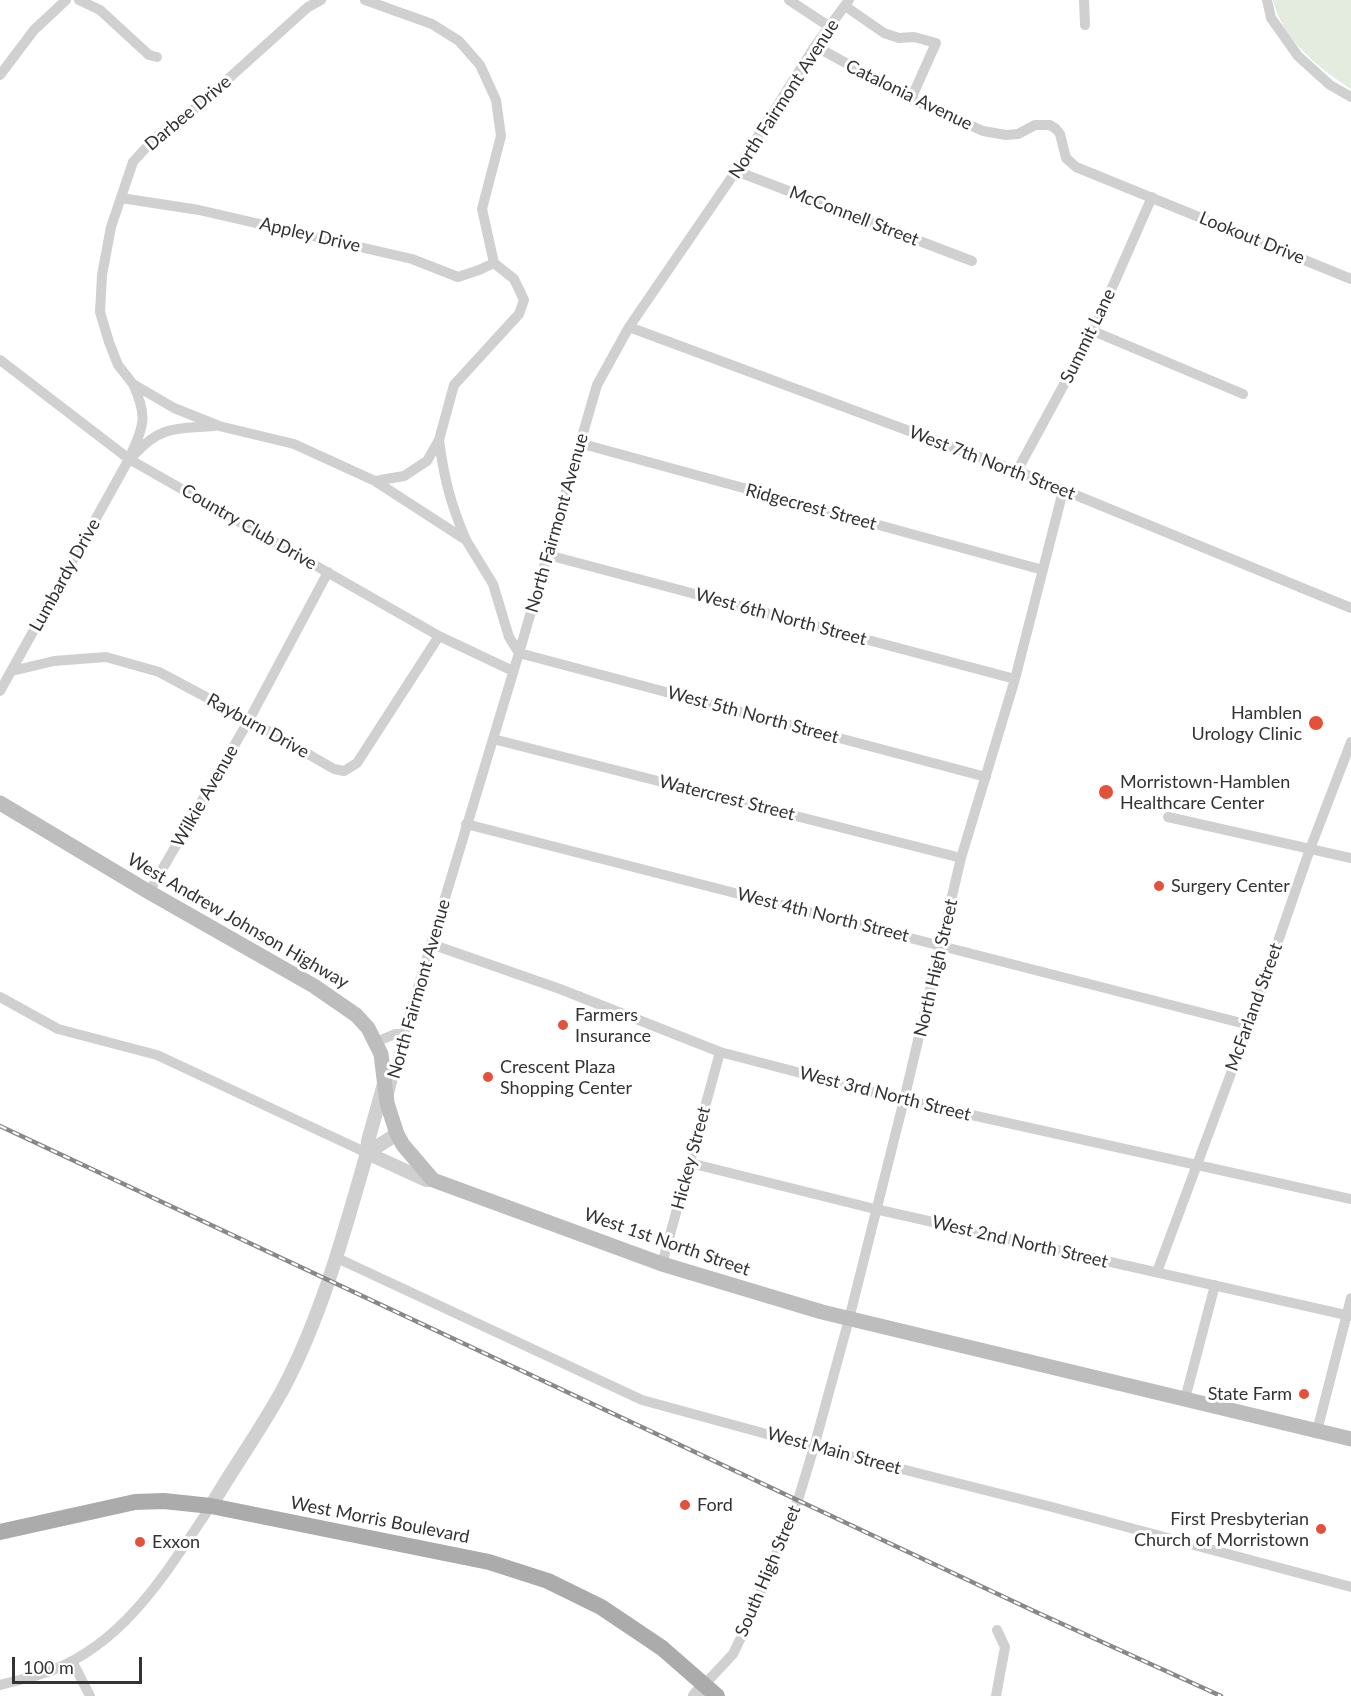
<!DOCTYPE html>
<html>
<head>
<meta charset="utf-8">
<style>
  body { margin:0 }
  #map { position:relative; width:1351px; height:1696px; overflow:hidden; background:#fff; font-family:Lato,sans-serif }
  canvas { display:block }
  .scale { position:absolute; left:12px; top:1657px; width:130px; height:27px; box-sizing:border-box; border:3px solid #333; border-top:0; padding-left:8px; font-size:18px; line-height:21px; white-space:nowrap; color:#333; -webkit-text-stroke:4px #fff; paint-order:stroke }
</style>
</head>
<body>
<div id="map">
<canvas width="1351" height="1696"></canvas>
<div class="scale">100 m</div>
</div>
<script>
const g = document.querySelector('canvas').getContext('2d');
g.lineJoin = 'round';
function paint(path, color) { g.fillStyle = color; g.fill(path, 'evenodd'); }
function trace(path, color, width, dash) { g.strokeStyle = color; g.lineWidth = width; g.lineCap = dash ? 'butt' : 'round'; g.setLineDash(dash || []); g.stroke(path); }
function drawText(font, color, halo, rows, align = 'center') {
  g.font = font + ' Lato,sans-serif'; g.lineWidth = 6; g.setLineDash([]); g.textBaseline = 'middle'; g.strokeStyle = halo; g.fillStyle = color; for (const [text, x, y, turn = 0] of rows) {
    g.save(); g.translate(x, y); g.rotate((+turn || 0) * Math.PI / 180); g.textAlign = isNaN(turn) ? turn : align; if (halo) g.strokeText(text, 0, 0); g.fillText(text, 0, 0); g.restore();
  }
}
const green = new Path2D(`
  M 1273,0 L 1351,0 L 1351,89 C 1318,68 1282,39 1273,0 Z`);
const minor = new Path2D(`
  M 79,0 L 100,10 L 149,55 L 157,57
  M 321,0 L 308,7 L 198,106 L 154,139 L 133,162 L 111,227 L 102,275 L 100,312 L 109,342 L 118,365 L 133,384 L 174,408 L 219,426 L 294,444 L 375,481 L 466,540 L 493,584 L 509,637 L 519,653
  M 365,0 L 432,24 L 459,41 L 480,65 L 496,100 L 501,136 L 482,209 L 494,263 L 514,279 L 524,300 L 519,314 L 454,385 L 439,440 L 427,461 L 404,476 L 375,481
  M 789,0 L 830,27
  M 1084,0 L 1085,25
  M 1267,0 L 1271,18 L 1298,56 L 1330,85 L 1351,97
  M 845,6 L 884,33 L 899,38 L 914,37 L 936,43 L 911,99
  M 815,46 L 911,99 L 983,131 L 1006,135 L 1018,134 L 1035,125 L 1050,125 L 1056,129 L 1060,134 L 1066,158 L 1076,167 L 1351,279
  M 0,75 L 34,30 L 66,0
  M 736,171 L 972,261
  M 121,198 L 199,210 L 412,259 L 458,277 L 479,270 L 494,263
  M 629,327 L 1017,471 L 1351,608
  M 1093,331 L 1243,394
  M 0,360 L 129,459 L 439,636 L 513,671
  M 439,440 C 444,479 451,505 466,540
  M 579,443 L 1043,570
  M 134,455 C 161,425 176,429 214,426
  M 1017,471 L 1093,331 L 1152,197
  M 548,555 L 1015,679
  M 519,653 L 986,777
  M 12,671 L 54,661 L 106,657 L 159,672 L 249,720 L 334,769 L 344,771 L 357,763 L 439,636
  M 0,691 L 129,459 C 143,426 149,419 133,384
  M 493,739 L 961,858
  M 1168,817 L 1351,858
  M 466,824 L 1249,1025
  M 149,892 L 249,720 L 328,572
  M 431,944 L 560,989 L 720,1052 L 904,1100 L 1351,1199
  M 0,997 L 58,1029 L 157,1055 L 367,1153
  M 376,1042 L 395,1034 L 404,1034
  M 389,1094 L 404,1034 L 519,653 L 597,385 L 629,327 L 736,171 L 815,46 L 849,0
  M 690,1163 L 875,1209 L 1351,1316
  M 337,1258 L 642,1400 L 814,1447 L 1052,1507 L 1351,1587
  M 662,1264 L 720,1052
  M 1157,1272 L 1249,1025 L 1310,849 L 1351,742
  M 1185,1399 L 1215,1285
  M 1317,1431 L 1351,1298
  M 72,1661 L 90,1696
  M 0,1685 C 18,1680 36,1677 53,1670 C 128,1640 168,1569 211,1506
  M 704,1685 L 733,1654 L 749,1621 L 798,1500 L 814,1447 L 849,1319 L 904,1100 L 961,858 L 1015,679 L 1063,491
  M 996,1696 L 1005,1647 L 997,1630`);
const tertiary = new Path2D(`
  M 367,1153 L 426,1180 L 433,1180
  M 367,1153 L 397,1134
  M 211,1506 C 234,1467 261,1429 283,1389 C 322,1315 344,1233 367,1153 L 368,1141 L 384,1084
  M 695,1696 L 704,1685`);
const secondary = new Path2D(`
  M 0,803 L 149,892 L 314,986 L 356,1015 L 368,1028 L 381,1054 L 387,1103 L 397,1134 L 403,1145 L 433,1180 L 662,1264 L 822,1312 L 1351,1439`);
const primary = new Path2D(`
  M 0,1532 L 135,1502 L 164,1501 L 211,1506 L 489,1562 L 548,1581 L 601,1607 L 662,1648 L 717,1696`);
const rail = new Path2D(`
  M 0,1126 L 1036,1612 L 1221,1696`);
const markers = [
  [1316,723,8,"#e4513b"],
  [1106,792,8,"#e4513b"],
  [1159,886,6,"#e4513b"],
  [563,1025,6,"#e4513b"],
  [488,1077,6,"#e4513b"],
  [1304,1394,6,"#e4513b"],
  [685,1505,6,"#e4513b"],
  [1321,1529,6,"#e4513b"],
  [140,1542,6,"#e4513b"]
];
const streetNames = [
  ["Catalonia Avenue",909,95,26],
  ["North Fairmont Avenue",784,99,-57],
  ["Darbee Drive",188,113,-40],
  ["McConnell Street",854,216,21],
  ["Appley Drive",310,235,13],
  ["Lookout Drive",1252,238,22],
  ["Summit Lane",1088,336,-64],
  ["West 7th North Street",992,463,21],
  ["Ridgecrest Street",811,507,15],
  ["North Fairmont Avenue",557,523,-74],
  ["Country Club Drive",249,527,30],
  ["Lumbardy Drive",65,575,-61],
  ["West 6th North Street",781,617,15],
  ["West 5th North Street",753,715,15],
  ["Rayburn Drive",258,726,29],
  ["Wilkie Avenue",205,796,-60],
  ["Watercrest Street",727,798,14],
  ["West 4th North Street",823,915,14],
  ["West Andrew Johnson Highway",238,921,30],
  ["North High Street",936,968,-77],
  ["North Fairmont Avenue",419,989,-74],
  ["McFarland Street",1254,1007,-70],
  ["West 3rd North Street",885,1094,14],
  ["Hickey Street",691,1158,-75],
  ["West 1st North Street",667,1242,19],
  ["West 2nd North Street",1020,1242,13],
  ["West Main Street",834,1451,15],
  ["West Morris Boulevard",380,1520,11],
  ["South High Street",768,1571,-67]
];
const poiNames = [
  ["Hamblen",1302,713,"right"],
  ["Urology Clinic",1302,734,"right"],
  ["Morristown-Hamblen",1120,782],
  ["Healthcare Center",1120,803],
  ["Surgery Center",1171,886],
  ["Farmers",575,1015],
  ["Insurance",575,1036],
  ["Crescent Plaza",500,1067],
  ["Shopping Center",500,1088],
  ["State Farm",1292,1394,"right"],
  ["Ford",697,1505],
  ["First Presbyterian",1309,1519,"right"],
  ["Church of Morristown",1309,1540,"right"],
  ["Exxon",152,1542]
];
paint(green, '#e3ecdf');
trace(minor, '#d0d0d0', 10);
trace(tertiary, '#d0d0d0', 14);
trace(secondary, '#bdbdbd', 15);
trace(primary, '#ababab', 16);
trace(rail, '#888', 4.5);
trace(rail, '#fff', 2, [7]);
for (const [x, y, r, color] of markers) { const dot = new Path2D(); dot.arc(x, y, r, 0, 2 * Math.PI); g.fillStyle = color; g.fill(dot); trace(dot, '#fff', 2); }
drawText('18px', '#333', '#fff', streetNames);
drawText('18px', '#333', '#fff', poiNames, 'left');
</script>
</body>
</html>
